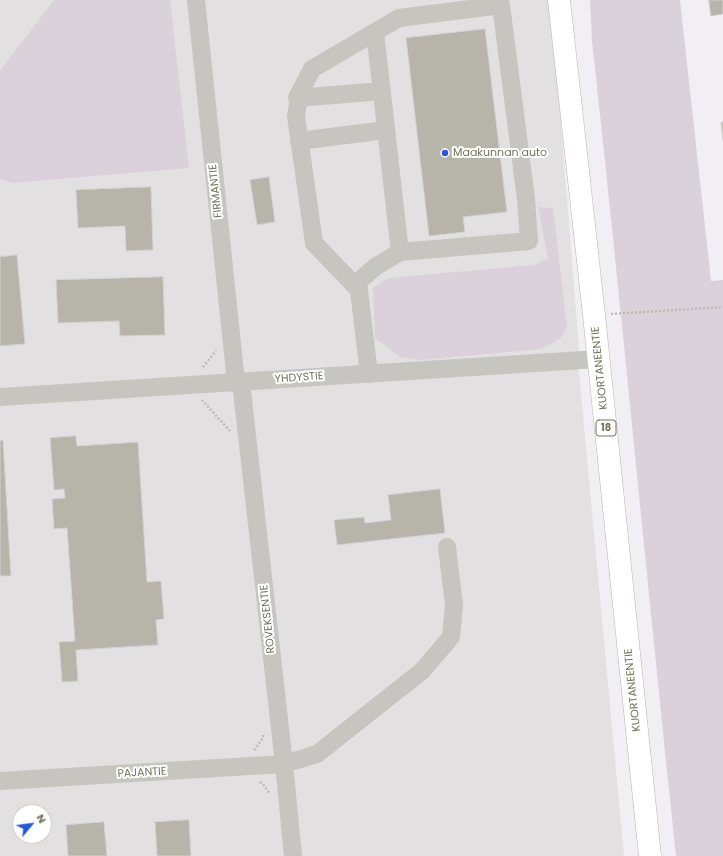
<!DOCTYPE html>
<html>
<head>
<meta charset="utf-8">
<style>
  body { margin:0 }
  #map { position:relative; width:723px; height:856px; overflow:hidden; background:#f2eff4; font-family:Poppins,sans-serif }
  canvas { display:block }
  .north { position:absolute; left:12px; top:804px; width:40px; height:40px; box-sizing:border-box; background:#fff; border:1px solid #c8c7bd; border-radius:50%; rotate:61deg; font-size:11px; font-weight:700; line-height:16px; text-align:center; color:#75735b }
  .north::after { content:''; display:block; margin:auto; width:14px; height:18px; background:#2259e1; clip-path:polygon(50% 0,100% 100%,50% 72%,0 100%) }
</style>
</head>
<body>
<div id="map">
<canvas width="723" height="856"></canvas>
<div class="north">N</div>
</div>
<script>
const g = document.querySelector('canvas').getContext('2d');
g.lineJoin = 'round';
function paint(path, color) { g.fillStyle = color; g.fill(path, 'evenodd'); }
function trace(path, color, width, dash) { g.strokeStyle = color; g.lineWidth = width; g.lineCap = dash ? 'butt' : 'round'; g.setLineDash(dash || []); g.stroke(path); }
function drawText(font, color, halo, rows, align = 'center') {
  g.font = font + ' Poppins,sans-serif'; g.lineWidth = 4; g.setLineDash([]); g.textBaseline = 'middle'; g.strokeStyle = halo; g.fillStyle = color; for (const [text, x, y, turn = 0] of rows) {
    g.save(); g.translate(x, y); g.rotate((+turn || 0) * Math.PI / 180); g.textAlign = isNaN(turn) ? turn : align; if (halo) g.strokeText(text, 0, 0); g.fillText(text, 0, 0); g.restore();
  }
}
const built = new Path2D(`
  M 0,0 L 551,0 L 580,360 L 578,361 L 624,856 L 0,856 ZM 20,812 L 44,812 L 44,836 L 20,836 Z`);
const green = new Path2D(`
  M 54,0 L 170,0 L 189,168 L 12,183 L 0,179 L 0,71 Z
  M 590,0 L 680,0 L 711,281 L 723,280 L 723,856 L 676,856 C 647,584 622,312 592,41 Z
  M 538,207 L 553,208 L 567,328 L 560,339 L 541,349 L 421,360 L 400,357 L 375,338 L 373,288 L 388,278 L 535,265 L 548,258 Z`);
const building = new Path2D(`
  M 709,0 L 723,0 L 723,14 L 711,16 Z
  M 485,29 L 507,212 L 463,217 L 465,232 L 429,236 L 406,38 Z
  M 723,122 L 723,140 L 721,123 Z
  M 269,177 L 275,222 L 257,225 L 250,180 Z
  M 151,187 L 153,250 L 126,251 L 125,226 L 78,228 L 76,190 Z
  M 17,255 L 25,344 L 0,346 L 0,257 Z
  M 163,277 L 165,335 L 120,336 L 119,321 L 58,323 L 56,280 Z
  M 76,436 L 77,446 L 138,442 L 147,582 L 161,581 L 164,619 L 156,620 L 158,645 L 76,650 L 78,681 L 62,682 L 59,642 L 75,641 L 67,528 L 54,529 L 52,499 L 65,498 L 64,489 L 54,490 L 50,438 Z
  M 3,440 L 11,576 L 0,576 L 0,441 Z
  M 440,489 L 445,533 L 337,545 L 334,520 L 364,517 L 365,523 L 391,520 L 388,495 Z
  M 189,820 L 191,856 L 157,856 L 155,822 Z
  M 104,822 L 107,856 L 68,856 L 66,825 Z`);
const path = new Path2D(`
  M 611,314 L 723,307
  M 203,367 L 216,351
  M 202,400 L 230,431
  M 254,750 L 263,738 L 263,735
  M 260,782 L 263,784 L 269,793`);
const minor = new Path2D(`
  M 196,0 L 236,382
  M 375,32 L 400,252
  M 297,98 L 382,91
  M 299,141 L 386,130
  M 359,290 L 314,243 L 296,116 L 299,99 L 297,98 L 312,69 L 399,18 L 501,5 L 526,199 L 529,241 L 400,252 L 375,267 L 358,282 L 360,299 L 369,374
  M 241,382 L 284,764 L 293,856
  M 0,397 L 599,359
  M 0,781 L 284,764 L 317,754 L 422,671 L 451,637 L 454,605 L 447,547`);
const highway = new Path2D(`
  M 559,0 L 594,315 L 650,856`);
const markers = [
  [445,153,4,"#2259e1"]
];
const shields = [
  [606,428,20]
];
const shieldNames = [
  ["18",606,428]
];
const poiNames = [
  ["Maakunnan auto",453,153]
];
const streetNames = [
  ["FIRMANTIE",216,191,-96],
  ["KUORTANEENTIE",600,368,-96],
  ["YHDYSTIE",299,378,-4],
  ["ROVEKSENTIE",268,619,-96],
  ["KUORTANEENTIE",633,690,-96],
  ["PAJANTIE",142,773,-3]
];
paint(built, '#e2e0e1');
paint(green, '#dbd1da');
paint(building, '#b7b5aa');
trace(building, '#d4d2d5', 1);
trace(highway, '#b5b5ae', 23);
trace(path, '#bcbcb7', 2.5, [2, 2]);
trace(minor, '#c6c5bf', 18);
trace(highway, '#fff', 22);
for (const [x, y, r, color] of markers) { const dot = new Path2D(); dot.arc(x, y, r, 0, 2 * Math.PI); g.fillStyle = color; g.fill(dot); trace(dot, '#fff', 1.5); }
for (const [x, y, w] of shields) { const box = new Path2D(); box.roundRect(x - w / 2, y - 8, w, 16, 3); g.fillStyle = '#fff'; g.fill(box); trace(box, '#75735b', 1); }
drawText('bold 10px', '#75735b', null, shieldNames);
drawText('11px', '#75735b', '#fff', poiNames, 'left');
drawText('11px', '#75735b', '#fff', streetNames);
</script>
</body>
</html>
